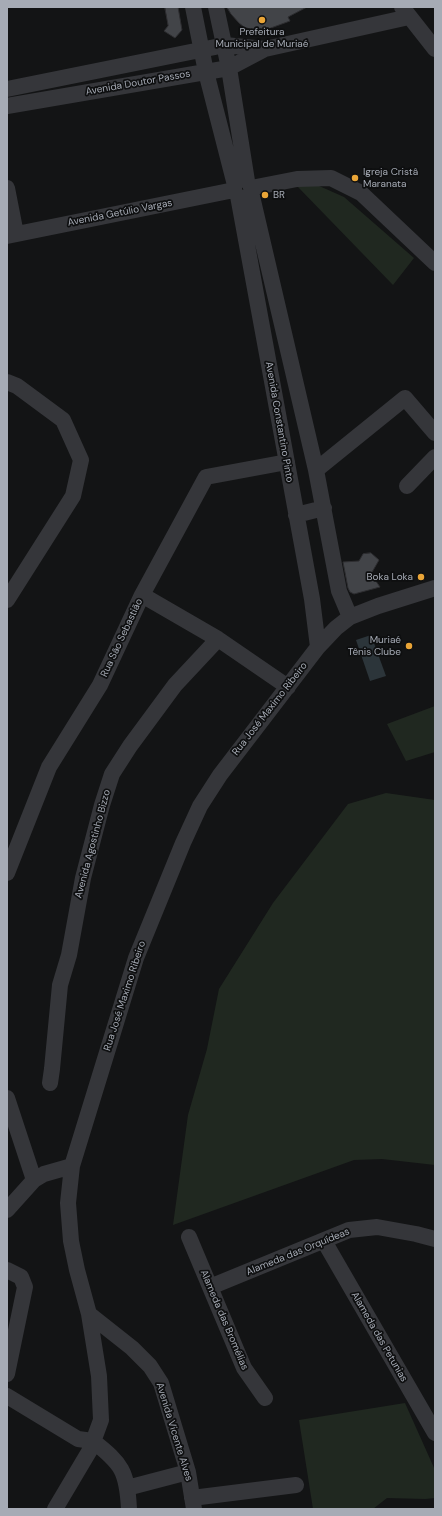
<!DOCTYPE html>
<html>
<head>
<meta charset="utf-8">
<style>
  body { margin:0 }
  #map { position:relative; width:442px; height:1516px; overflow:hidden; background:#131415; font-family:"DM Sans",sans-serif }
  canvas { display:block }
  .frame { position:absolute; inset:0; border:8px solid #a6abb5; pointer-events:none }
</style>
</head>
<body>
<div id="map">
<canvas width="442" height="1516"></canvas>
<div class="frame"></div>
</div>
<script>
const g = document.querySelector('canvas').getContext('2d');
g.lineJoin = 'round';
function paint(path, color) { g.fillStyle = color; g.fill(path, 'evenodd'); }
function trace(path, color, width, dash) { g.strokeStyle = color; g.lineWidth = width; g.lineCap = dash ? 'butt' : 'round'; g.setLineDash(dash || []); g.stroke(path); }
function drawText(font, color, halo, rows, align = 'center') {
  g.font = font + ' "DM Sans",sans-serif'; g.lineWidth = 3.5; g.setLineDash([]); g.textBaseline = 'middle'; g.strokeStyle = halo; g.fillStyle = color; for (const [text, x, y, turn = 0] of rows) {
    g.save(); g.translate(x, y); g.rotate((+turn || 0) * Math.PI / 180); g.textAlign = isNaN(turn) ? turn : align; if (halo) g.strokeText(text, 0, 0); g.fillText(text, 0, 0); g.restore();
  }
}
const green = new Path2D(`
  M 317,185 L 344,197 L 414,258 L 393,285 L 297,186 Z
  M 435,706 L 435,752 L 406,761 L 387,724 Z
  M 386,793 L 435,800 L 435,1165 L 382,1159 L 354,1160 L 173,1225 L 188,1115 L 207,1049 L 219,989 L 273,903 L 348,804 Z
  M 405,1403 L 435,1470 L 435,1498 L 425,1499 L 387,1498 L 373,1509 L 313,1509 L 299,1420 Z`);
const water = new Path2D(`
  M 371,635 L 386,676 L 370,681 L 356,640 Z`);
const building = new Path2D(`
  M 165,7 L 178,7 L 182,30 L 175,38 L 164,31 L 168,26 Z
  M 227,7 L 307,7 L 288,17 L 290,21 L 268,29 L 256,31 L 244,27 L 239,23 L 231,14 Z
  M 371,553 L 379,560 L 371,574 L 380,587 L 354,594 L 350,592 L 348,588 L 343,562 L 359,561 L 363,554 Z`);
const minor = new Path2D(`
  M 193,7 L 206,72 L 235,185
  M 216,7 L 229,68 L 247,181
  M 402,7 L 435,49
  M 7,89 L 225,45 L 265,49
  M 7,106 L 229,68 L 265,49 L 409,17
  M 7,188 L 16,234
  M 251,188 L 297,179 L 331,178 L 361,193 L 435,263
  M 251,192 L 316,470 L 339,591 L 350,617
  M 238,196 L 312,599 L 318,647
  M 7,236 L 234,190
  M 7,382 L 17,386 L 63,420 L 81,460 L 73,496 L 7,600
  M 316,470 L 405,398 L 435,433
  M 407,486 L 435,457
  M 296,515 L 324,508
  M 142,595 L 218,639 L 288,687
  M 7,873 L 49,767 L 100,685 L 142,595 L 206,477 L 287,462
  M 50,1083 L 52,1069 L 60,985 L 69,955 L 83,878 L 102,805 L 112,774 L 130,746 L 175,685 L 218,639
  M 7,1098 L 34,1180
  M 7,1210 L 34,1180 L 44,1174 L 72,1166
  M 189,1237 L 244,1368 L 265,1398
  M 324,1241 L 435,1433
  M 7,1270 L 21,1277 L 25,1287 L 7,1374
  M 210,1287 L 349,1230 L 377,1227 L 416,1234 L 435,1239
  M 89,1314 L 132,1348 L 150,1366 L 161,1383 L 188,1472 L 194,1509
  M 7,1396 L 78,1439 L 93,1441
  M 93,1441 C 122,1464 127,1471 129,1509
  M 127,1488 L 188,1472
  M 192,1498 L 296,1485
  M 55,1509 L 90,1450 L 101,1420 L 99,1376 L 89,1314 L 77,1270 L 71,1241 L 68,1203 L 72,1166 L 136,958 L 183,843 L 200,806 L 220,775 L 318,647 L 336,628 L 350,617 L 378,606 L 435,588`);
const markers = [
  [262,20,4,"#eaa537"],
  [355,178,4,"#eaa537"],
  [265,195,4,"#eaa537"],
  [421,577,4,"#eaa537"],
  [409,646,4,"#eaa537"]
];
const poiNames = [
  ["Prefeitura",262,32,"center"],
  ["Municipal de Muriaé",262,44,"center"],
  ["Igreja Cristâ",363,172],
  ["Maranata",363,184],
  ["BR",273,195],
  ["Boka Loka",413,577,"right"],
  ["Muriaé",401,640,"right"],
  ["Tênis Clube",401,652,"right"]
];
const streetNames = [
  ["Avenida Doutor Passos",138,83,-10],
  ["Avenida Getúlio Vargas",120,213,-11],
  ["Avenida Constantino Pinto",279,422,80],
  ["Rua São Sebastião",122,638,-65],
  ["Rua José Maximo Ribeiro",270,709,-52],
  ["Avenida Agostinho Bizzo",93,844,-75],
  ["Rua José Maximo Ribeiro",125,996,-72],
  ["Alameda das Orquídeas",298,1252,-22],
  ["Alameda das Bromélias",224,1320,67],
  ["Alameda das Petunias",379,1337,60],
  ["Avenida Vicente Alves",174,1432,73]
];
paint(green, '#202820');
paint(water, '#2c353a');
paint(building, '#424448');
trace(building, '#2e2e31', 1);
trace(minor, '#35363a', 16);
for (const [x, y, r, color] of markers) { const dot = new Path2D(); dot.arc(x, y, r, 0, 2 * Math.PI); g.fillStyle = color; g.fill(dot); trace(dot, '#0e0f10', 1.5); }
drawText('10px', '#a6abb5', '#0e0f10', poiNames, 'left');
drawText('10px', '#a6abb5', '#0e0f10', streetNames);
</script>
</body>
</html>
